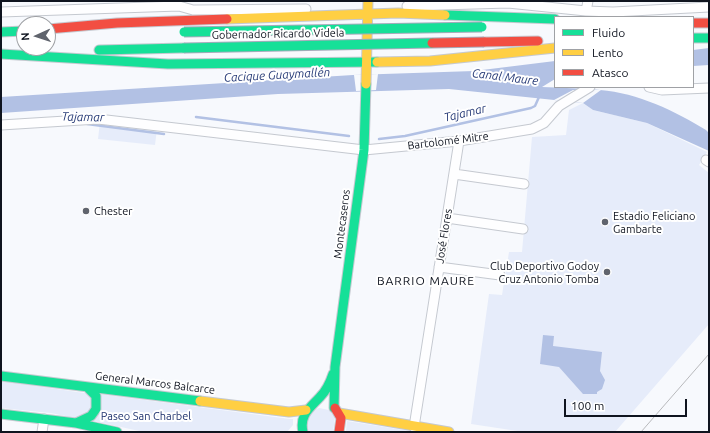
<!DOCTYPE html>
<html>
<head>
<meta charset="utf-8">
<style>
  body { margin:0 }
  #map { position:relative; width:710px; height:433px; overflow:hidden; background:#f7f9fd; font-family:Ubuntu,sans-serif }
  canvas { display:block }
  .frame { position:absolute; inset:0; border:2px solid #0f141f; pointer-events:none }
  .legend { position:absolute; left:554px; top:16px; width:140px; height:72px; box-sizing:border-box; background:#fff; border:1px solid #9fa1a5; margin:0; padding:5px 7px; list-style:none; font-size:12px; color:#0f141f }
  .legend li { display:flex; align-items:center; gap:8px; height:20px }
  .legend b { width:20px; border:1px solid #9fa1a5 }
  .north { position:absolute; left:16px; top:16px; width:40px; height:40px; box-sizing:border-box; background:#fff; border:1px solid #9fa1a5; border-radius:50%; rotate:267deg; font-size:11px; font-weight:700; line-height:16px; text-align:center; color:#0f141f }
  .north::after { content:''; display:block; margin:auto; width:14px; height:18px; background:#60646d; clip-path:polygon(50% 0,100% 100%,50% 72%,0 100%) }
  .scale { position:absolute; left:564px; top:399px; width:123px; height:18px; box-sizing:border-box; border:2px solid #0f141f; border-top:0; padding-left:5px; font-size:12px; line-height:14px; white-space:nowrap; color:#0f141f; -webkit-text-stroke:3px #fff; paint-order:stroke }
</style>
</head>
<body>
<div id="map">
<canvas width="710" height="433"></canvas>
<div class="frame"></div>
<ul class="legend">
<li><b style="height:5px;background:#16e098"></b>Fluido</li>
<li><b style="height:5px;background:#ffcf43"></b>Lento</li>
<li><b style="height:5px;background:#f24e42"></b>Atasco</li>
</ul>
<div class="north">N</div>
<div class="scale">100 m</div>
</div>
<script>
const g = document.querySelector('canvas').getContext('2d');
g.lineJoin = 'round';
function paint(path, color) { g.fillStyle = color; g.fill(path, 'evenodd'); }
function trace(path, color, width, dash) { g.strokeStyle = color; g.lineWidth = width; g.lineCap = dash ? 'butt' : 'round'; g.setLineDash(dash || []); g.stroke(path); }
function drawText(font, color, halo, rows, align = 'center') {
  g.font = font + ' Ubuntu,sans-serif'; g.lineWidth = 4; g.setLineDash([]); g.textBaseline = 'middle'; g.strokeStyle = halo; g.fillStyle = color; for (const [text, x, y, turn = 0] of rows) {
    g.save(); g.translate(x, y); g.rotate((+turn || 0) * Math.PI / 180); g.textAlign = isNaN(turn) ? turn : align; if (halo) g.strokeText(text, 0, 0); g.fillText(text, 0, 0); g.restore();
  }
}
const green = new Path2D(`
  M 583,103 L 593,110 L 647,123 L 707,152 L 699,165 L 709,173 L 709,324 L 615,432 L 524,432 L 471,424 L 489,294 L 502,295 L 509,252 L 522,252 L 532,137 L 566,135 L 569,110 Z
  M 100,122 L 157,129 L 155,145 L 98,139 Z
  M 1,381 L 91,394 L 92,411 L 75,418 L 51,413 L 1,408 Z
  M 99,394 L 290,419 L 293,419 L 293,425 L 287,432 L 144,432 L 93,421 Z
  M 319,408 L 329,410 L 335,417 L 333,432 L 309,432 C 304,422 308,411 319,408 Z
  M 347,421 L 416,432 L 348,432 L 346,431 Z`);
const water = new Path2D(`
  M 709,48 L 709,65 L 693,66 L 693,50 Z
  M 555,61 L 555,79 L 542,87 C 562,88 581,88 600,90 C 638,93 675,111 706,130 L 709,133 L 709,151 L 647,123 L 593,110 L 583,103 L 449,89 L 278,94 L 1,113 L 1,97 L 353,75 L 474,71 Z
  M 543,335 L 554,336 L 553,346 L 602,352 L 600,371 L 605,380 L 602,389 L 597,392 L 597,394 L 583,394 L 559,367 L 540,364 Z`);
const pier = new Path2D(`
  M 378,74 L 376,90 L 356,91 L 354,75 Z
  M 573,90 L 601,90 L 583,103 L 554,100 Z`);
const stream = new Path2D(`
  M 196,117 L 349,136
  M 87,124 L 164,134
  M 379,139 L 405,136 L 531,108 L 535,106 L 539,97`);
const street = new Path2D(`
  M 407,6 L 508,3 L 586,11 L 613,12 L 709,7
  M 586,11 L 588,1
  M 1,12 L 179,6 L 193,10 L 306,9
  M 649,87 L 662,90 L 709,88
  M 1,125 L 98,119 L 364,150 L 459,141 L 532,129 L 544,123 L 559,106 L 590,87
  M 706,160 L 709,162
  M 454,174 L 524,184
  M 447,218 L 523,229
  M 439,267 L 500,275
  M 414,427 L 459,141
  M 42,432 L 44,419`);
const fast = new Path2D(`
  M 445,15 L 555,19
  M 1,32 L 24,31
  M 693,38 L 709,38
  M 99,50 L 184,48
  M 1,54 L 168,64 L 377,62
  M 1,376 L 200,401
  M 334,408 L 335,367 L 364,150 L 366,84
  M 1,414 L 76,423 L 117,432
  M 76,423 L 91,416 L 96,409 L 96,396 L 87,387
  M 303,432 C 299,415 310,408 320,397 C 327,390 330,383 333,374`);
const slow = new Path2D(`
  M 227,19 L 398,13 L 445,15
  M 377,62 L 430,61 L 555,48
  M 366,84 L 368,1
  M 200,401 L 289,412 L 306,410
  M 339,413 L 449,432`);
const jam = new Path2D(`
  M 693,23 L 709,23
  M 48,29 L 117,23 L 227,19
  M 484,42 L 538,41
  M 335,408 L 341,418 L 339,432`);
const tram = new Path2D(`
  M 641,432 L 709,354`);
const fastBridge = new Path2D(`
  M 184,32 L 482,27
  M 184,48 L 432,43`);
const jamBridge = new Path2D(`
  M 432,43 L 484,42`);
const markers = [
  [86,211,4,"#60646d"],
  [605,222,4,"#60646d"],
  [607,272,4,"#60646d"]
];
const streetNames = [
  ["Gobernador Ricardo Videla",278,34,-1],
  ["Bartolomé Mitre",448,141,-7],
  ["Montecaseros",342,224,-83],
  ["José Flores",444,236,-81],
  ["General Marcos Balcarce",155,383,7]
];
const poiNames = [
  ["Chester",94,211],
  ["Estadio Feliciano",613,216],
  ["Gambarte",613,229],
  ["Club Deportivo Godoy",599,266,"right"],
  ["Cruz Antonio Tomba",599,279,"right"]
];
const parkNames = [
  ["Paseo San Charbel",146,416]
];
const waterNames = [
  ["Cacique Guaymallén",277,75,-3],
  ["Canal Maure",505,77,7],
  ["Tajamar",465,113,-13],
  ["Tajamar",83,117,1]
];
const neighbourhoodNames = [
  ["BARRIO MAURE",426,281]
];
paint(green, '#e6ecfa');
paint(water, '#b2c1e4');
paint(pier, '#f7f9fd');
trace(stream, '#b2c1e4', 2.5);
trace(street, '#c5c9d0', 11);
trace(fast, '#c5c9d0', 11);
trace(slow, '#c5c9d0', 11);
trace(jam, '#c5c9d0', 11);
trace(street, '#fefeff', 9);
trace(fast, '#16e098', 9);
trace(slow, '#ffcf43', 9);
trace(jam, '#f24e42', 9);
trace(tram, '#b8b9bc', 1);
trace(fastBridge, '#a5abbb', 11, []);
trace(jamBridge, '#a5abbb', 11, []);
trace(fastBridge, '#16e098', 9);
trace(jamBridge, '#f24e42', 9);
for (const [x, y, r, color] of markers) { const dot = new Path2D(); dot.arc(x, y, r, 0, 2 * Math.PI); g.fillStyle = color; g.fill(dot); trace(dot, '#fff', 1.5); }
drawText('11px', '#0f141f', '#fff', streetNames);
drawText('11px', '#0f141f', '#fff', poiNames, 'left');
drawText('11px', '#21346f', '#fff', parkNames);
drawText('italic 12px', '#273b77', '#fff', waterNames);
g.letterSpacing = '1px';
drawText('12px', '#0f141f', '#fff', neighbourhoodNames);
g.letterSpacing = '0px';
</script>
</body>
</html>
